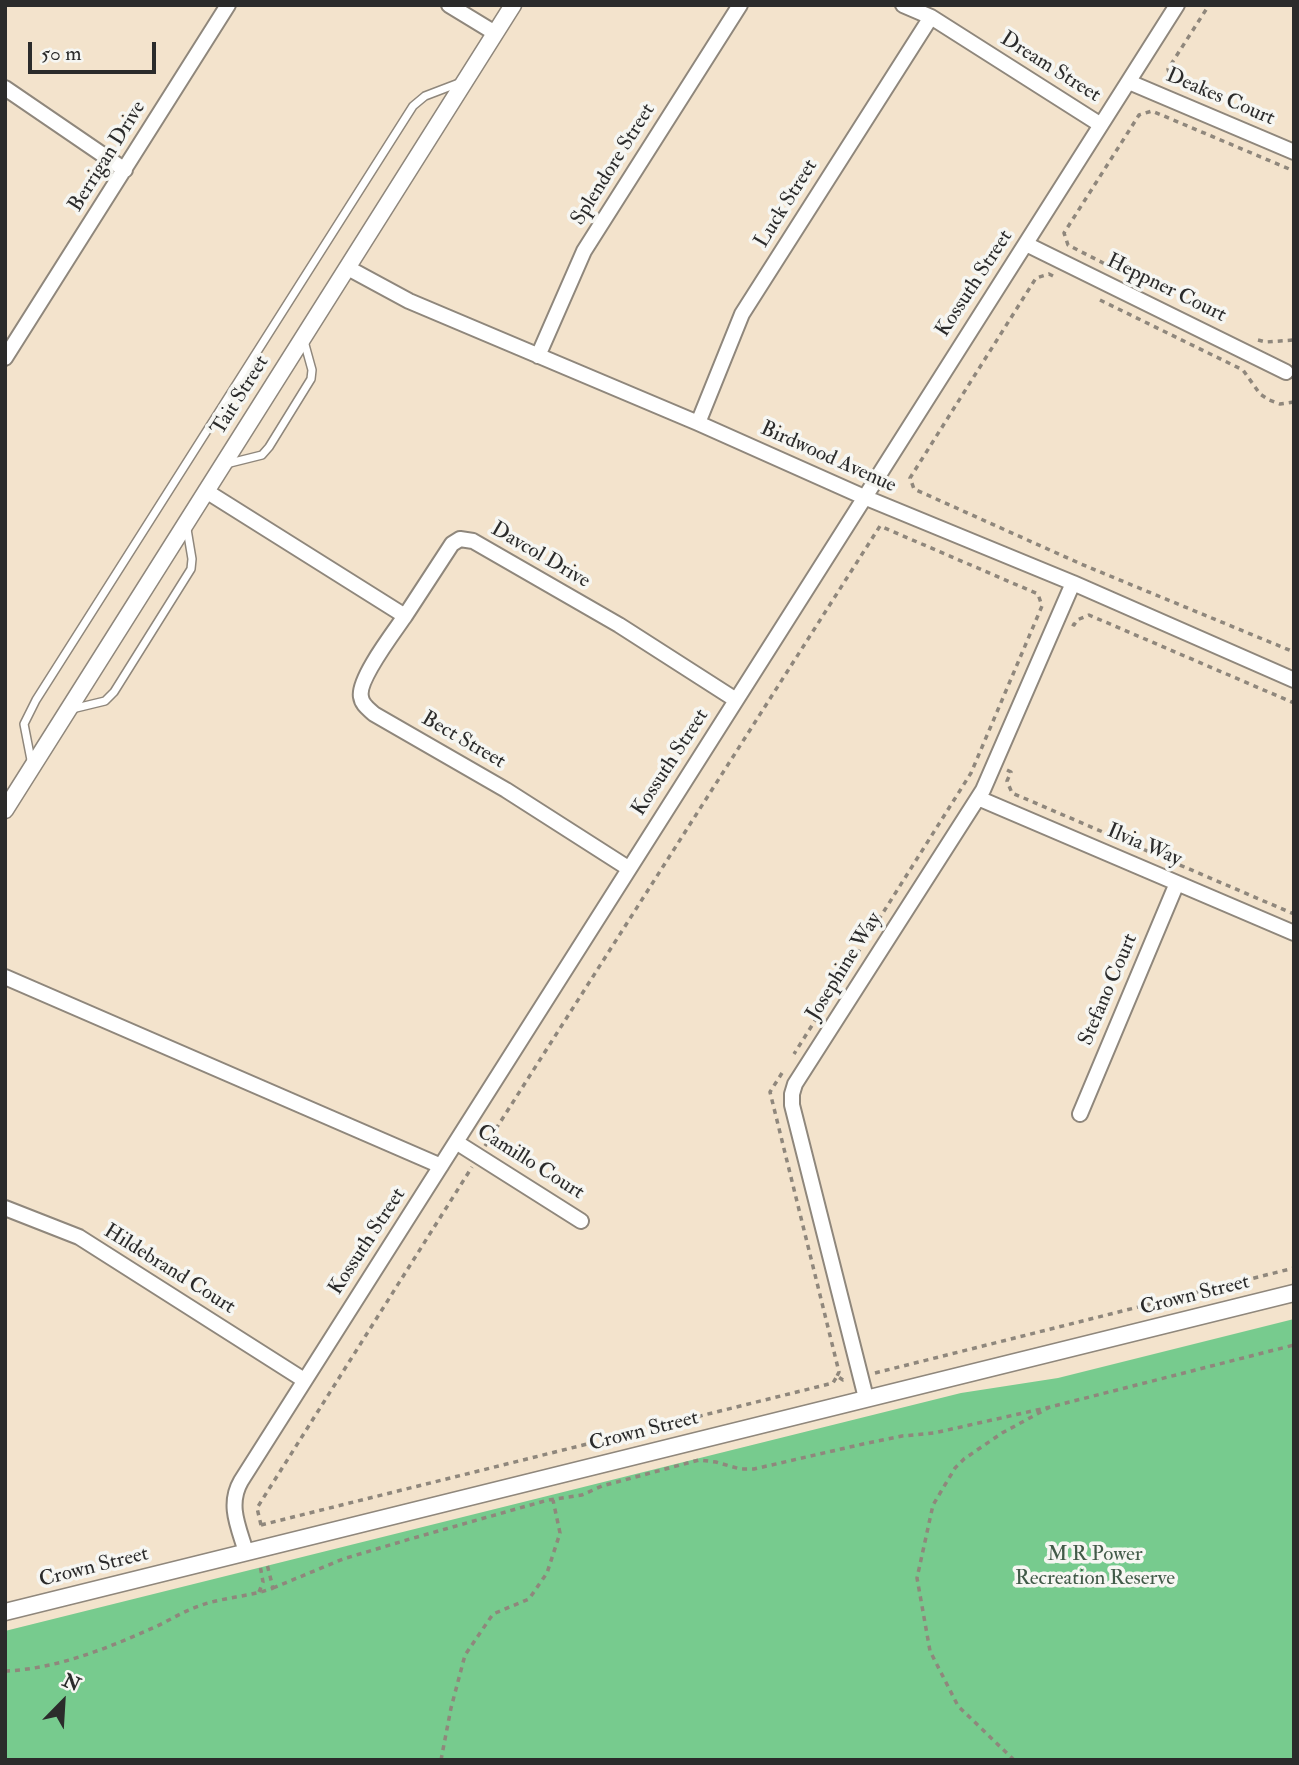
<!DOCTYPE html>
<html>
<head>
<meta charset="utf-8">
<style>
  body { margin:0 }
  #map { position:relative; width:1299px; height:1765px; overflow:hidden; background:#f3e3cc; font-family:"IM FELL Double Pica",serif }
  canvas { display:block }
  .frame { position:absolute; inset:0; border:7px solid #2b2b2b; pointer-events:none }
  .north { position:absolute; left:28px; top:1667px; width:70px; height:70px; -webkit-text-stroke:5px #f6f6f2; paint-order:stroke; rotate:24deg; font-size:19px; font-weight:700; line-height:28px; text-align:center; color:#2b2b2b }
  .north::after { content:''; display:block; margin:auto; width:24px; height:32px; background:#2b2b2b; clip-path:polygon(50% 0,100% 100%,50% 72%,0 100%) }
  .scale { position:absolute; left:28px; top:42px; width:128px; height:32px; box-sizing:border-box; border:4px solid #2b2b2b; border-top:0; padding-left:9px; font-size:21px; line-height:24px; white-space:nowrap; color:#2b2b2b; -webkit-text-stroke:5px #f6f6f2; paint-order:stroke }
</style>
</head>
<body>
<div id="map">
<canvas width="1299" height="1765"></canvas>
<div class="frame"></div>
<div class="north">N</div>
<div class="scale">50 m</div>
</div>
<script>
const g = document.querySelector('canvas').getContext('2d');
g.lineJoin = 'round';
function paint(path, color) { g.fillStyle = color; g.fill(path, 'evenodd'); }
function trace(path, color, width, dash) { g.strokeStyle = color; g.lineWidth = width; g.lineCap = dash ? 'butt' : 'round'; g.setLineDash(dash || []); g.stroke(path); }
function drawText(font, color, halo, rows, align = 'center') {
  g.font = font + ' "IM FELL Double Pica",serif'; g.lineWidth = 7; g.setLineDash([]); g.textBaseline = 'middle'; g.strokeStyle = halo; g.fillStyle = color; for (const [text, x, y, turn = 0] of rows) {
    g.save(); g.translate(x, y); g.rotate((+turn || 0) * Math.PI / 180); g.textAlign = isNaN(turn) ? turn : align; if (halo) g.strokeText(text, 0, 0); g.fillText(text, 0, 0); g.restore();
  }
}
const green = new Path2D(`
  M 1294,1319 L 1294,1760 L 5,1760 L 5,1631 L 961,1393 L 1058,1378 Z`);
const path = new Path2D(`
  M 1172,83 L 1168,69 L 1209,5
  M 1113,268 L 1068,245 L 1064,233 L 1139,115 L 1152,111 L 1294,171
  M 1053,276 L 1049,274 L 1036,278 L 910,478 L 914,489 L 1081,564 L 1294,652
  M 1100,300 L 1243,370 L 1260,394 L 1269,400 L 1280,404 L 1294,402
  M 1258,340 L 1266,342 L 1294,340
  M 1072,624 L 1074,625 L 1077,620 L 1089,615 L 1294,703
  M 1007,770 L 1011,772 L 1007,781 L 1012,793 L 1294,914
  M 782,1073 L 770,1092 L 839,1372 L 837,1376
  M 485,1146 L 880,526 L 1038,594 L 1042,606 L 971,773 L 794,1054
  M 875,1373 L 1294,1268
  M 261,1525 L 257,1508 L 472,1167
  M 261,1525 L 833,1383 L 837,1376 L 843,1380 L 847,1379
  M 273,1588 L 343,1559 L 410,1539 L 548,1500 L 582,1495 L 602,1486 L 699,1460 L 716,1462 L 740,1469 L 754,1469 L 863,1444 L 902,1436 L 934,1433 L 1050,1407
  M 259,1592 L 263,1582 L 260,1565
  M 5,1671 C 57,1669 108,1648 155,1627 C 170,1620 184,1611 199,1606 C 223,1597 249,1597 273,1588 L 267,1564
  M 441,1760 L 451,1708 L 465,1655 L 493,1614 L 529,1599 L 547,1573 L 560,1533 L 553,1500
  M 1014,1760 L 958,1706 L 930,1651 L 917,1578 L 933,1505 L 955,1468 L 964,1459 L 1002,1433 L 1050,1407 L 1294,1345`);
const service = new Path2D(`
  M 226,464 L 262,455 L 269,447 L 311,379 L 312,370 L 304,341
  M 72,709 L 105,701 L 114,692 L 191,569 L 192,559 L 187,529
  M 32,765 L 24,724 L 36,700 L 413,106 L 425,96 L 459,83`);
const minor = new Path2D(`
  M 449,5 L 495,33
  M 903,5 L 931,17 L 1101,125
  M 1129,82 L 1294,152
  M 5,88 L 125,170
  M 1026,244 L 1286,372
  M 348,268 L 409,301 L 698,423 L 864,497 L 1073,583 L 1294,680
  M 538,356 L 584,251 L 740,5
  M 5,358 L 228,5
  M 698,423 L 742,314 L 931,17
  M 206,491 L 405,616 L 452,544 L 460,539 L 473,541 L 619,625 L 736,700
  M 405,616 C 394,632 357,680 361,697 C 362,705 369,709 374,714 L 506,790 L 628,868
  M 978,798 L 1294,933
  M 5,977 L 441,1166
  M 1080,1114 L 1177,883
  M 456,1142 L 581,1221
  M 5,1208 L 79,1237 L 304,1380
  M 866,1398 L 792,1105 L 792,1094 L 795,1084 L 983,790 L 1073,583
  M 246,1552 C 239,1528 227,1505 241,1481 L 1177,5`);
const tertiary = new Path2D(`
  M 5,810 L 513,5
  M 5,1612 L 1294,1293`);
const streetNames = [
  ["Dream Street",1050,68,32],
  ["Deakes Court",1220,98,23],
  ["Berrigan Drive",108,157,-58],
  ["Splendore Street",614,165,-58],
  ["Luck Street",787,204,-58],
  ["Kossuth Street",975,284,-57],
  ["Heppner Court",1166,289,26],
  ["Tait Street",241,396,-58],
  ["Birdwood Avenue",828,458,24],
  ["Davcol Drive",540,556,30],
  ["Bect Street",463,741,30],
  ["Kossuth Street",671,763,-57],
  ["Ilvia Way",1144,846,23],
  ["Josephine Way",845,967,-58],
  ["Stefano Court",1109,990,-67],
  ["Camillo Court",530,1163,32],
  ["Kossuth Street",368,1242,-57],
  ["Hildebrand Court",169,1270,32],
  ["Crown Street",1195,1296,-14],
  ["Crown Street",644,1432,-14],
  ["Crown Street",94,1568,-14]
];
const parkNames = [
  ["M R Power",1095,1555],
  ["Recreation Reserve",1095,1579]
];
paint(green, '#77cb8e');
trace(service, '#8f877c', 10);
trace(minor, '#8f877c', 18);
trace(tertiary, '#8f877c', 19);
trace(path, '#8f877c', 3.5, [5, 5]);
trace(service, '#fff', 7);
trace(minor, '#fff', 14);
trace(tertiary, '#fff', 16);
drawText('21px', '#2b2b2b', '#f6f6f2', streetNames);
drawText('21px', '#425b49', '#f6f6f2', parkNames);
</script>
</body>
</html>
